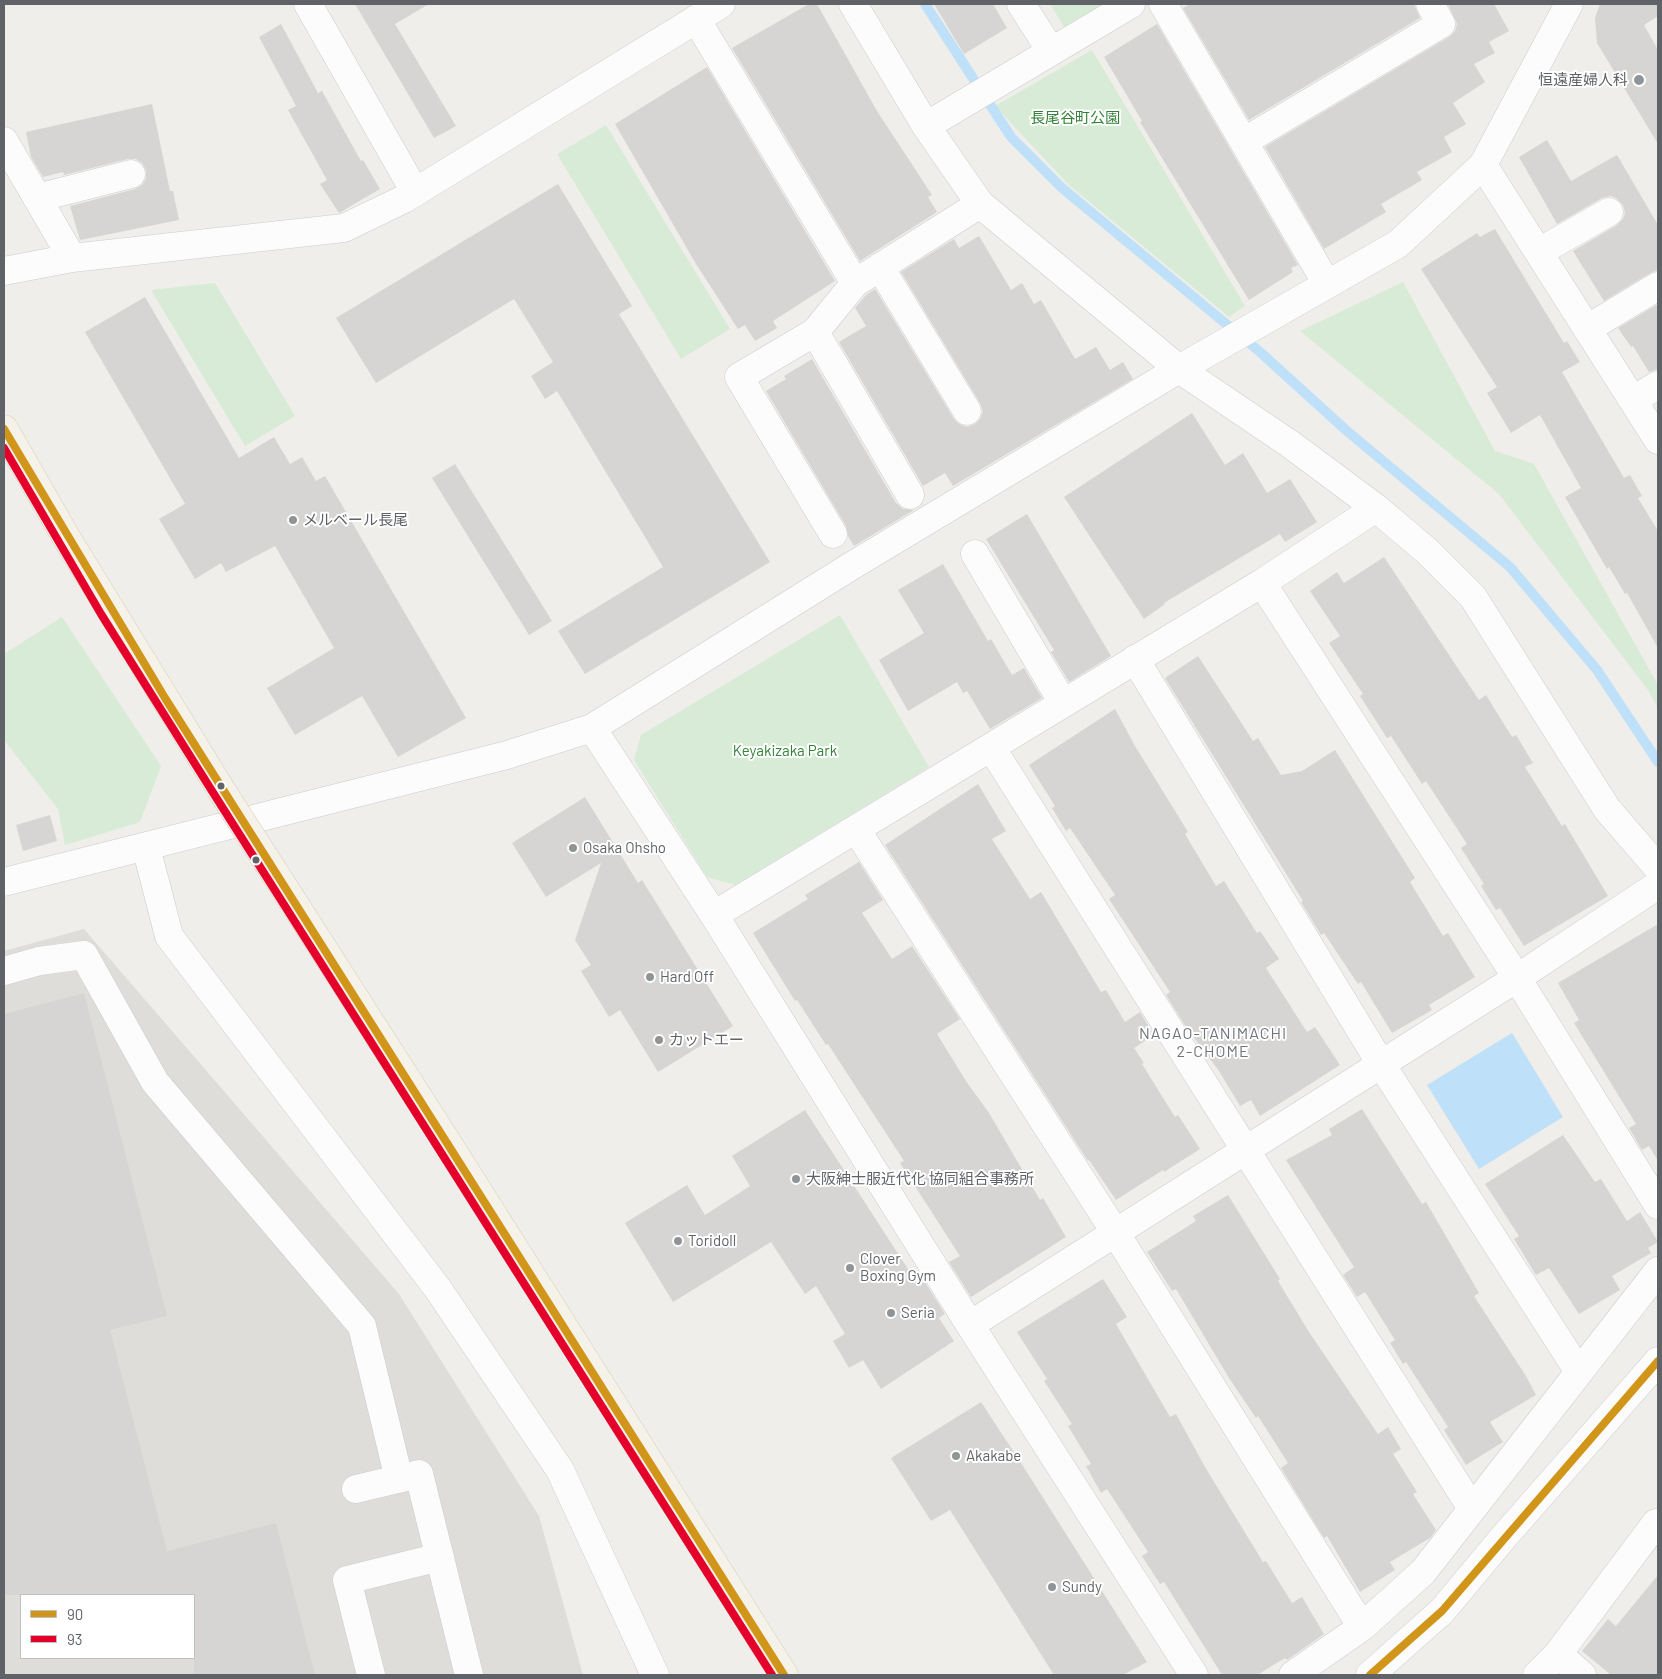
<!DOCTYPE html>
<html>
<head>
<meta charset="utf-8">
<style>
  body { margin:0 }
  #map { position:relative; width:1662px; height:1679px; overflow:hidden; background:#efeeea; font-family:Barlow,sans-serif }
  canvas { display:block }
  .frame { position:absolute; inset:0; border:5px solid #5f6368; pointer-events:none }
  .legend { position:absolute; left:20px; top:1594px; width:175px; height:65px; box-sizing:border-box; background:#fff; border:1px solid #bfc1c3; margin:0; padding:6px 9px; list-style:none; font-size:15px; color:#5f6368 }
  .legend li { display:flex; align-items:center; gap:10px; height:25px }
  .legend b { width:25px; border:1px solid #bfc1c3 }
</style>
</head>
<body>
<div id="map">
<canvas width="1662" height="1679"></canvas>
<div class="frame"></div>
<ul class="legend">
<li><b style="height:6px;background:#d1951a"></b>90</li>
<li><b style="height:6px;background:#e4002b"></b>93</li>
</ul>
</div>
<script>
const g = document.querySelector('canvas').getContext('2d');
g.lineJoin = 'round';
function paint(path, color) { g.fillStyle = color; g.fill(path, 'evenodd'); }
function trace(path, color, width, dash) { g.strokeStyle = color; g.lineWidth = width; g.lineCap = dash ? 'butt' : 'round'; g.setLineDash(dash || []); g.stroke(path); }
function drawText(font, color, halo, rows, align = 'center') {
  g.font = font + ' Barlow,"Noto Sans JP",sans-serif'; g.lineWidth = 4; g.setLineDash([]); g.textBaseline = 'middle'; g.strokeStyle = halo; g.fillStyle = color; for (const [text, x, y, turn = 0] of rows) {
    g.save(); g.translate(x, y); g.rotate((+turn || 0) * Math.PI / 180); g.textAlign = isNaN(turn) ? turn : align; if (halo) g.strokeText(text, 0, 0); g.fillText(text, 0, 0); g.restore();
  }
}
const industrial = new Path2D(`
  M 84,929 L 399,1294 L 539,1516 L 583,1675 L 4,1675 L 4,951 ZM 21,1595 L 194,1595 L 194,1658 L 21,1658 Z`);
const green = new Path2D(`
  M 1050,4 L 1112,4 L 1066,30 Z
  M 1092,50 L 1245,306 L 1229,317 L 1069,185 L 995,106 Z
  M 606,125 L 730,329 L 681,359 L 557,154 Z
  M 1403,282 L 1495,451 L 1534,464 L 1658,685 L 1658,708 L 1648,690 L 1499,494 L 1300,331 Z
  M 215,283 L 295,416 L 245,446 L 151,290 Z
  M 840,615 L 929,767 L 735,885 L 707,877 L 634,760 L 641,735 Z
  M 62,617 L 161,766 L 140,822 L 65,845 L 58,809 L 4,740 L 4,654 Z`);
const water = new Path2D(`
  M 1512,1033 L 1563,1117 L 1479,1169 L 1427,1085 Z`);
const stream = new Path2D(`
  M 925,4 L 1011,137 L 1062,188 L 1260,352 L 1347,431 L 1510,567 L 1597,670 L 1658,762`);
const building = new Path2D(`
  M 355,4 L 429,4 L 395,24 L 456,126 L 434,138 Z
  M 809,4 L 817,4 L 877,111 L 932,195 L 928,197 L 937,212 L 860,261 L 732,48 Z
  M 934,4 L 993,4 L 1007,28 L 964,54 Z
  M 1190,4 L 1414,4 L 1420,18 L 1249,120 L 1183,8 Z
  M 1448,4 L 1494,4 L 1509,31 L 1489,42 L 1495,53 L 1474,64 L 1485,82 L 1453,103 L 1466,124 L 1444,137 L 1452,152 L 1417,172 L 1422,180 L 1381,204 L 1386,212 L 1324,249 L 1265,147 L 1449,37 L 1455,31 L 1457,24 Z
  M 1600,4 L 1658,4 L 1658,16 L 1644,25 L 1658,50 L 1658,144 L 1597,43 L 1595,18 Z
  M 281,24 L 318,93 L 322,91 L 361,161 L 363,160 L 380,189 L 339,213 L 320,184 L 327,180 L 288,110 L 296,106 L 259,37 Z
  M 1157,24 L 1298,265 L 1291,268 L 1293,272 L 1249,300 L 1140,122 L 1142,121 L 1104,57 Z
  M 707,67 L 835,281 L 773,321 L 777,328 L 755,341 L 745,325 L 738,329 L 696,264 L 615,124 Z
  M 152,104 L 170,191 L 173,191 L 179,220 L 80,240 L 70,206 L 135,189 L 142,185 L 146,179 L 146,170 L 142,163 L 136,159 L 128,159 L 64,175 L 63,172 L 43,177 L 31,157 L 26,132 Z
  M 1547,140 L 1571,181 L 1617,155 L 1658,225 L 1658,270 L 1650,273 L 1604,301 L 1573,251 L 1617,225 L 1623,219 L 1625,213 L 1623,205 L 1616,198 L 1610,196 L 1602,198 L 1557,224 L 1519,157 Z
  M 558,184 L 632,306 L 619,314 L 770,562 L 585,674 L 558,631 L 663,567 L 557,391 L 545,399 L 531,376 L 553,362 L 514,299 L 376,383 L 336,318 Z
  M 1495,229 L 1564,343 L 1567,341 L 1580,362 L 1562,372 L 1624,478 L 1630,475 L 1642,496 L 1638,498 L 1658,531 L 1658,648 L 1627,593 L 1625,594 L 1609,567 L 1607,569 L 1565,497 L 1581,488 L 1540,415 L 1511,433 L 1487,393 L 1497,387 L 1421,269 L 1477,233 L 1480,237 Z
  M 979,236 L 1011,290 L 1022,283 L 1034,304 L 1041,300 L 1075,359 L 1096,347 L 1110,370 L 1123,362 L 1133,379 L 953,486 L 945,473 L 923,486 L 839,342 L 866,326 L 855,308 L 866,295 L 875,289 L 954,419 L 959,424 L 967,427 L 975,424 L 980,419 L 983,411 L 980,403 L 901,272 L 954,239 L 959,248 Z
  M 145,297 L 239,458 L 274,437 L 290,464 L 302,457 L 316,481 L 325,476 L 466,718 L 398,757 L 362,696 L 295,735 L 267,688 L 334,648 L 275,546 L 226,572 L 221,563 L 195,579 L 159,519 L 185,504 L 85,332 Z
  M 1658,304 L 1658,369 L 1649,372 L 1633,346 L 1631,347 L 1618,328 Z
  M 812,359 L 896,503 L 903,509 L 914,510 L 854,546 L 848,536 L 846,526 L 766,391 L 786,379 L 784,376 Z
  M 1192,413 L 1225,465 L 1243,453 L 1267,493 L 1290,479 L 1317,522 L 1285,542 L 1280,534 L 1164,603 L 1165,604 L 1144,619 L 1064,497 Z
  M 455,464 L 552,621 L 529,635 L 432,478 Z
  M 1027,514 L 1111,656 L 1069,682 L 1051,652 L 1054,650 L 986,539 Z
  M 1384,557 L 1479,700 L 1486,695 L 1512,737 L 1516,735 L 1533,763 L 1525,767 L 1562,826 L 1565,824 L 1608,896 L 1524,946 L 1500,908 L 1496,910 L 1481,886 L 1484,884 L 1461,848 L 1467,844 L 1426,781 L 1422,784 L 1391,736 L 1387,738 L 1360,696 L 1363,694 L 1329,643 L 1340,636 L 1310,591 L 1337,572 L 1344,583 Z
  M 943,564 L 988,641 L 991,639 L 1012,675 L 1024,668 L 1042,698 L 990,729 L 967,691 L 963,693 L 957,682 L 908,711 L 879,660 L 924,633 L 898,590 Z
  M 1198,656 L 1253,741 L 1258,738 L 1281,775 L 1302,771 L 1335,750 L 1415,878 L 1410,882 L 1443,936 L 1448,933 L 1475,977 L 1429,1005 L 1432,1010 L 1392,1033 L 1361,982 L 1358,984 L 1324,933 L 1321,935 L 1301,902 L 1303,901 L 1165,678 Z
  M 1115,709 L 1135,746 L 1188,832 L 1185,834 L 1216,886 L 1224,881 L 1257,933 L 1260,931 L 1279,959 L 1266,968 L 1307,1032 L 1315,1027 L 1340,1065 L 1260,1116 L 1251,1100 L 1240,1106 L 1219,1071 L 1186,1027 L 1166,995 L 1170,992 L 1109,899 L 1115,895 L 1070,828 L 1066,831 L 1052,808 L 1055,806 L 1029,765 Z
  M 978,784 L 1006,831 L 992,839 L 1030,899 L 1041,892 L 1101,992 L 1106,990 L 1125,1022 L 1140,1012 L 1154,1035 L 1134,1048 L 1144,1063 L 1142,1064 L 1175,1117 L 1178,1115 L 1200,1149 L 1164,1172 L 1163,1170 L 1116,1200 L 1089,1160 L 1088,1161 L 885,845 Z
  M 585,797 L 638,883 L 642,880 L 733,1026 L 658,1072 L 620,1010 L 609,1017 L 581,971 L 591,965 L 575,940 L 601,863 L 546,897 L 512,843 Z
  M 50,815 L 57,841 L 23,851 L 16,825 Z
  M 859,862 L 883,900 L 862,913 L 892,959 L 912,946 L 960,1019 L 937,1034 L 966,1081 L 989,1113 L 1040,1200 L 1043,1198 L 1066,1237 L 971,1297 L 949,1262 L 960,1256 L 900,1163 L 904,1161 L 828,1044 L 826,1045 L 797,1000 L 795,1001 L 753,933 L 808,899 L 805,895 Z
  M 1658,924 L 1658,1161 L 1649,1146 L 1642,1150 L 1629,1128 L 1636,1124 L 1574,1023 L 1579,1020 L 1558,983 Z
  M 84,993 L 167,1316 L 110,1330 L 167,1551 L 276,1523 L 315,1675 L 194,1675 L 194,1595 L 4,1595 L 4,1014 Z
  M 1362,1109 L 1422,1204 L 1426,1202 L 1479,1293 L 1474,1296 L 1526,1376 L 1536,1395 L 1490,1422 L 1503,1442 L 1466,1465 L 1444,1430 L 1448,1427 L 1406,1362 L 1403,1364 L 1390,1343 L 1395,1340 L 1365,1292 L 1357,1297 L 1343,1275 L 1354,1267 L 1286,1160 L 1332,1135 L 1329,1129 Z
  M 805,1110 L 917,1283 L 923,1279 L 945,1314 L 939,1318 L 954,1341 L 881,1389 L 863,1360 L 849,1368 L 833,1341 L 845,1334 L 816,1286 L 805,1294 L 771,1242 L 673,1302 L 625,1223 L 687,1185 L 705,1215 L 750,1186 L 732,1156 Z
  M 1563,1135 L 1595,1182 L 1601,1179 L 1627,1221 L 1640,1212 L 1658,1242 L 1648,1248 L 1651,1253 L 1612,1276 L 1620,1290 L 1579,1314 L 1549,1268 L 1536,1275 L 1514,1239 L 1519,1236 L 1485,1184 Z
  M 1228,1195 L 1280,1279 L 1278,1281 L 1309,1332 L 1378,1434 L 1388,1427 L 1401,1449 L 1393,1454 L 1417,1492 L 1413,1494 L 1436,1530 L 1430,1538 L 1390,1562 L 1395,1570 L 1360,1592 L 1327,1536 L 1324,1538 L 1281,1468 L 1288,1463 L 1258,1416 L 1256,1418 L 1229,1378 L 1176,1289 L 1172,1291 L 1147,1252 L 1196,1221 L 1193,1216 Z
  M 1103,1279 L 1127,1317 L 1116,1324 L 1170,1417 L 1176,1414 L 1205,1467 L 1263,1562 L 1266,1561 L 1292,1603 L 1302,1597 L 1324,1634 L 1287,1660 L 1285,1658 L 1257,1675 L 1222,1675 L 1164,1582 L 1160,1584 L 1142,1556 L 1148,1552 L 1107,1489 L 1101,1493 L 1086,1466 L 1091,1464 L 1068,1426 L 1072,1424 L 1044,1381 L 1047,1379 L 1017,1332 Z
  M 981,1402 L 1023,1466 L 1147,1662 L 1123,1675 L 1054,1675 L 950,1510 L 931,1521 L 891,1458 Z
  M 1658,1575 L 1658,1675 L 1611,1675 L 1582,1651 L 1608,1619 L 1616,1626 Z`);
const minor = new Path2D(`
  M 308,4 L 415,192
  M 853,4 L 926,126 L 980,204 L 1179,369 L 1290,444 L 1376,508 L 1427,551 L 1473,597 L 1607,809 L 1658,868
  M 1021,4 L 1051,51
  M 1163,4 L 1327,284
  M 696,19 L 855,283
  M 926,126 L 1131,4
  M 4,141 L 72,258
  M 1245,141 L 1441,24 L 1430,4
  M 1483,165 L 1658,440
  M 37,198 L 131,174
  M 1539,252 L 1609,212
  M 880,267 L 967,411
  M 4,271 L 72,258 L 344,228 L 404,199 L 721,4
  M 1587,329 L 1658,286
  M 815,332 L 910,495
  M 1633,400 L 1658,385
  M 833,534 L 739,377 L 815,332 L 855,283 L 980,204
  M 975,554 L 1063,703
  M 1262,583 L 1517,978 L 1658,1205
  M 1135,659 L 1381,1064 L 1579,1372
  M 592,728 L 714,915 L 970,1325 L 1517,978 L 1658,885
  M 991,747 L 1471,1507
  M 856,829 L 1115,1232 L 1362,1627
  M 146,847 L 169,936 L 438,1289 L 560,1470 L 655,1675
  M 4,882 L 507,755 L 592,728 L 853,565 L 1179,369 L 1398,244 L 1483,165 L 1569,4
  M 714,915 L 1262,583 L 1376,508
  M 4,971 L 39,961 L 84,955 L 155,1082 L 362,1326 L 399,1479
  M 970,1325 L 1194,1675
  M 356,1489 L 419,1474 L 469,1675
  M 1558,1654 L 1582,1675
  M 371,1675 L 347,1580 L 440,1557
  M 1293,1675 L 1362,1627 L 1423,1572 L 1658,1271
  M 1370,1675 L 1442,1611 L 1502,1539 L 1658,1361
  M 1537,1675 L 1558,1654 L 1656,1523 L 1658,1525`);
const major = new Path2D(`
  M 4,429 L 66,537 L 220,788
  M 274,872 L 447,1142 L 784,1675`);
const majorBridge = new Path2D(`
  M 220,788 L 274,872`);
const bus1 = new Path2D(`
  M 4,429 L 165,698 L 784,1675
  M 1370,1675 L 1442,1611 L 1658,1361`);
const bus2 = new Path2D(`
  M 4,448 L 101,614 L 212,791 L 772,1675`);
const markers = [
  [1639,80,6,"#919496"],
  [293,520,5,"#919496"],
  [221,786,4.5,"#5f6368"],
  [573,848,5,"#919496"],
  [256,860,4.5,"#5f6368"],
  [650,977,5,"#919496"],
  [659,1040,5,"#919496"],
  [796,1179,5,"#919496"],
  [678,1241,5,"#919496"],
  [850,1268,5,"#919496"],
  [891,1313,5,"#919496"],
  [956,1456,5,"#919496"],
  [1052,1587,5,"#919496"]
];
const poiNames = [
  ["恒遠産婦人科",1628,80,"right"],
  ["メルベール長尾",303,520],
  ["Osaka Ohsho",583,848],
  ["Hard Off",660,977],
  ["カットエー",669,1040],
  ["大阪紳士服近代化 協同組合事務所",806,1179],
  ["Toridoll",688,1241],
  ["Clover",860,1259],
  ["Boxing Gym",860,1276],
  ["Seria",901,1313],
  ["Akakabe",966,1456],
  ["Sundy",1062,1587]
];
const parkNames = [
  ["長尾谷町公園",1075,118],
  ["Keyakizaka Park",785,751]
];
const neighbourhoodNames = [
  ["NAGAO-TANIMACHI",1213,1034],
  ["2-CHOME",1213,1052]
];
paint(industrial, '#dfddda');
paint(green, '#d8ebd6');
paint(water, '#bfe0f9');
trace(stream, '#bfe0f9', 10);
paint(building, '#d6d5d3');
trace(minor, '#cbcccc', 29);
trace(major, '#d7ceb8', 29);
trace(minor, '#fdfcfc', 28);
trace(major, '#f4f2e9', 28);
trace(majorBridge, '#d7ceb8', 29, []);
trace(majorBridge, '#f4f2e9', 28);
trace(bus1, '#d1951a', 8);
trace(bus2, '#e4002b', 8);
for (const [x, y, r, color] of markers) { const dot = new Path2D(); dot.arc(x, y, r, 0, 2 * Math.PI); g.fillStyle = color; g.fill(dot); trace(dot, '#fff', 2); }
drawText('15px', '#5f6368', '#fff', poiNames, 'left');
drawText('15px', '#348238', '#fff', parkNames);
g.letterSpacing = '1px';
drawText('16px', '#70757a', '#fff', neighbourhoodNames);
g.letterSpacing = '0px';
</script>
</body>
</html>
